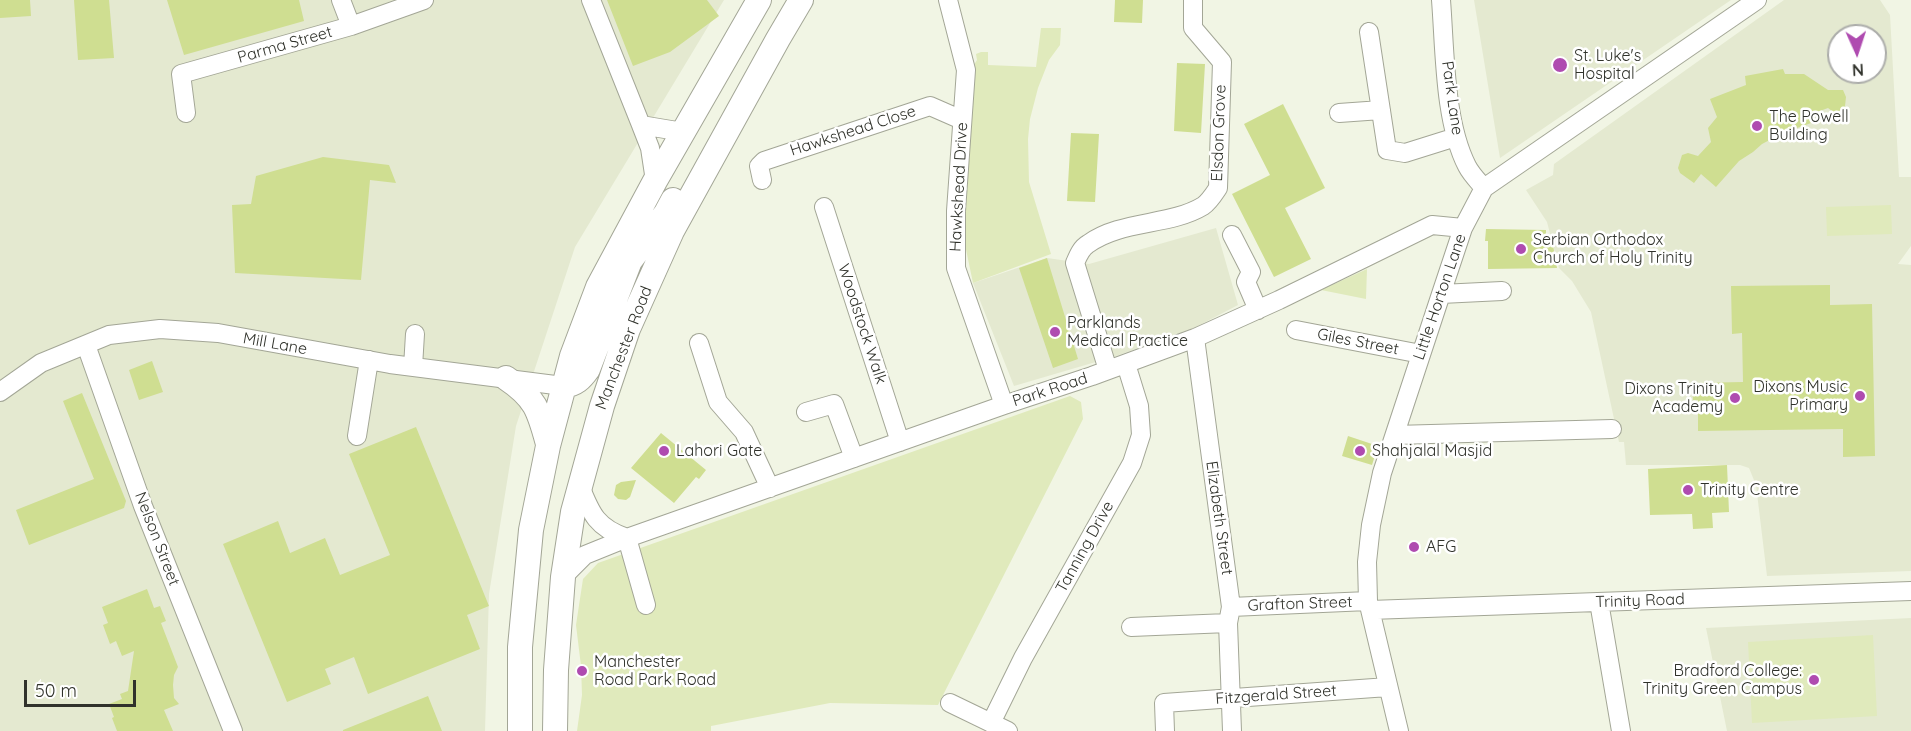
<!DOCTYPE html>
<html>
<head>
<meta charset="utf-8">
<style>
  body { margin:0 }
  #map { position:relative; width:1911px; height:731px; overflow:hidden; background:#f1f5e4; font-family:Quicksand,sans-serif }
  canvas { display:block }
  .north { position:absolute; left:1827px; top:24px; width:60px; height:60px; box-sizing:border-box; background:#fff; border:2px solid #acadaa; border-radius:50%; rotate:177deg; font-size:16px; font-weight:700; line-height:24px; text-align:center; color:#30322b }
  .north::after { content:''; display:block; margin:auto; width:21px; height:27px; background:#af4bb0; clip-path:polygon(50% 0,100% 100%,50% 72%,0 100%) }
  .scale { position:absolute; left:24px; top:680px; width:112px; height:27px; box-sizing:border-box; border:3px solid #30322b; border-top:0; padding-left:8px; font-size:18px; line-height:21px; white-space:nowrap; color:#30322b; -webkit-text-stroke:4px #fff; paint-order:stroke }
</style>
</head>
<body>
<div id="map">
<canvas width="1911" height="731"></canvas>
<div class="north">N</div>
<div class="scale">50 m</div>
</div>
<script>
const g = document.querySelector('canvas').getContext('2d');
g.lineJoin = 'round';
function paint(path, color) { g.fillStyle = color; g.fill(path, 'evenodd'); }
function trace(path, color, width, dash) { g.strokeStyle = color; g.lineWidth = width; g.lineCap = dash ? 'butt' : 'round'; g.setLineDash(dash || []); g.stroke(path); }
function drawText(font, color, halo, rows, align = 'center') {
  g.font = font + ' Quicksand,sans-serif'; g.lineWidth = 5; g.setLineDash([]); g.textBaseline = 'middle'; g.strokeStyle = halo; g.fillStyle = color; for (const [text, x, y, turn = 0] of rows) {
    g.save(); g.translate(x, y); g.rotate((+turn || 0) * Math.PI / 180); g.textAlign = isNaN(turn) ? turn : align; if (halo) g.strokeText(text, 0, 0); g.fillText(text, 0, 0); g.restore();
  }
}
const built = new Path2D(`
  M 0,0 L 724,0 L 575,247 L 516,426 L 489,594 L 485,731 L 0,731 Z
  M 1474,0 L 1731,0 L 1500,158 Z
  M 1784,0 L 1880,0 L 1890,15 L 1899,177 L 1911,177 L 1911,246 L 1898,264 L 1911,265 L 1911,571 L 1767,576 L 1756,485 L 1749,468 L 1740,465 L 1626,465 L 1624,442 L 1619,442 L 1591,312 L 1572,281 L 1559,268 L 1547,222 L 1526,190 L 1553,175 L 1554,164 ZM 1839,36 L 1875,36 L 1875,72 L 1839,72 Z
  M 1216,228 L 1238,305 L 1194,328 L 1116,356 L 1014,386 L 973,283 L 1047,258 L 1089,264 Z
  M 1911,618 L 1911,731 L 1727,731 L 1706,628 Z`);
const green = new Path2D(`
  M 1041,28 L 1061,28 L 1060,45 L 1049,60 L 1038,88 L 1030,119 L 1028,139 L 1029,182 L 1051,254 L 973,283 L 964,240 L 970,144 L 972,68 L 977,60 L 976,54 L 981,52 L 988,52 L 988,65 L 1036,67 Z
  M 1891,205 L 1892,234 L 1827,236 L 1826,207 Z
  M 1367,269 L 1366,299 L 1321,290 Z
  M 1070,396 L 1081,402 L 1083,419 L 938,705 L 830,703 L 711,726 L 711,731 L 577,731 L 582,695 L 581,666 L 576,625 L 583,579 L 598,563 Z
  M 1873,635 L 1877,716 L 1752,723 L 1748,642 Z`);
const building = new Path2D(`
  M 0,0 L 30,0 L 31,16 L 0,18 Z
  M 74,0 L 109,0 L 114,58 L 78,60 Z
  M 167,0 L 299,0 L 304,21 L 184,55 Z
  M 607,0 L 707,0 L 719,16 L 670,52 L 633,66 Z
  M 1115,0 L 1143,0 L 1142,23 L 1114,22 Z
  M 1177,63 L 1205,64 L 1201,133 L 1174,131 Z
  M 1783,69 L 1785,74 L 1804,74 L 1828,90 L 1843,90 L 1846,97 L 1845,106 L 1836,114 L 1828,108 L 1809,115 L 1811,123 L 1783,133 L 1762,144 L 1753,152 L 1739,161 L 1716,187 L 1701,174 L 1694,183 L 1680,173 L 1678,168 L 1682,155 L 1688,153 L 1698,156 L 1711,142 L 1708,128 L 1717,117 L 1710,99 L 1746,85 L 1745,76 Z
  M 1283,104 L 1325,188 L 1285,208 L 1311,259 L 1274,277 L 1232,194 L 1270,175 L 1244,124 Z
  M 1071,133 L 1099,134 L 1095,202 L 1067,201 Z
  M 323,157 L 389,165 L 396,183 L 370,180 L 361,280 L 235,273 L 232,205 L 251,204 L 256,176 Z
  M 1486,229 L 1546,230 L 1546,236 L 1551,238 L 1553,245 L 1557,268 L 1488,269 L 1488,241 L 1485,241 Z
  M 1047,258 L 1078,359 L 1053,368 L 1019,268 Z
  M 1830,285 L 1830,305 L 1872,304 L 1875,456 L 1843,457 L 1843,429 L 1698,431 L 1698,400 L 1693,400 L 1692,383 L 1743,382 L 1742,333 L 1732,334 L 1731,286 Z
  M 152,361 L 163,392 L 139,400 L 129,370 Z
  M 82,393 L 126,501 L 124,508 L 29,545 L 16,510 L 94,479 L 63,401 Z
  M 416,427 L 489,606 L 467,615 L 480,649 L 368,694 L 354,657 L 325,669 L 331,684 L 287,702 L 223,544 L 278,521 L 290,553 L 325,538 L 340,575 L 390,555 L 349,454 Z
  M 661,433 L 706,470 L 699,479 L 696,477 L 674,503 L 631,468 Z
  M 1348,436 L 1378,446 L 1372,465 L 1342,456 Z
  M 1727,465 L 1729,512 L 1712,513 L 1713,528 L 1693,529 L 1692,514 L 1650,515 L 1648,469 Z
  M 636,480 L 630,497 L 626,500 L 618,499 L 614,495 L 616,485 L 621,482 Z
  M 147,589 L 154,608 L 160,606 L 166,621 L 161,623 L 178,667 L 174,675 L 173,685 L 174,698 L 179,704 L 164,710 L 173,731 L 117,731 L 112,718 L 114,717 L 109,704 L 122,699 L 120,694 L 128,691 L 134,651 L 122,656 L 116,641 L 110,644 L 103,625 L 108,623 L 102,607 Z
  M 428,696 L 442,731 L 343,731 L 343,730 Z`);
const minor = new Path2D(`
  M 341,0 L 351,26
  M 591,0 L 641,125
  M 948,0 L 966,70 L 956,211 L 956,268 L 1004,405
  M 1441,0 C 1445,50 1444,121 1467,166 C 1471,174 1478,181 1484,188
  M 1369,32 L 1387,150 L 1405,153 L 1456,137
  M 186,113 L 181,74 L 351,26 L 424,0
  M 1339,113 L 1381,110
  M 762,180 L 759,166 L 764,161 L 930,106 L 962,120
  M 655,181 L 650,148 L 641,125 L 683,132
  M 824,207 L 900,442
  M 1232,235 L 1251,272 L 1246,282 L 1258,310
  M 1441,294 L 1502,291
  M 1296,330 L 1421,354
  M 1195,338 L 1231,607 L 1228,623 L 1232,731
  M 699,343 L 718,402 L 744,432 L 770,488
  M 86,345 L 143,506 L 233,731
  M 413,367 L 415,334
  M 1108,370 L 1075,263 C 1078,256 1081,248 1088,244 C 1121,220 1170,226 1203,206 C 1209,202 1214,194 1218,188 L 1222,62 L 1193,28 L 1193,0
  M 0,392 L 41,363 L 109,335 L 160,329 L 218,333 L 390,364 L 563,386
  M 806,412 L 834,404 L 854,458
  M 1395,435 L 1612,429
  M 357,436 L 369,360
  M 563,577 L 585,555 L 627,538 C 597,528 591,514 580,486
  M 1599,602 L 1621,731
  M 646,605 L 627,538 L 1004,405 L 1092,376 L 1195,338 L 1279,300 L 1432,225 L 1463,228
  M 1231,607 L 1368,601
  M 1370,610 L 1911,591
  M 1131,627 L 1228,623
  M 950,703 L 1008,731
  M 991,723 L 1023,658 L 1132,463 L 1141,435 L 1139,406 L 1126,364
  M 1165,731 L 1164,703 L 1388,687
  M 1399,731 L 1368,601 L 1367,562 L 1371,525 L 1382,473 L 1441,294 L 1463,228 L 1484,188 L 1757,0`);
const major = new Path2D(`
  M 506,378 C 536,398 539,411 548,444
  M 563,386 C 576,384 581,379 588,369 L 630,261 L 666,213 L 673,200
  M 520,731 L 520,647 L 531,530 L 548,446 L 572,356 L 598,287 L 655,181 L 759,0
  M 555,731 L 556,670 L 563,577 L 573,512 L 602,406 L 628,329 L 672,231 L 778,39 L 801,0`);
const markers = [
  [1560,65,8,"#af4bb0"],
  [1757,126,6,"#af4bb0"],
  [1521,249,6,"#af4bb0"],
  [1055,332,6,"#af4bb0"],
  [1860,396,6,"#af4bb0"],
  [1735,398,6,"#af4bb0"],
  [664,451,6,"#af4bb0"],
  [1360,451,6,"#af4bb0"],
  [1688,490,6,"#af4bb0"],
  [1414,547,6,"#af4bb0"],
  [582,671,6,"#af4bb0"],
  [1814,680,6,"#af4bb0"]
];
const streetNames = [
  ["Parma Street",285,45,-16],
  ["Park Lane",1452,98,82],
  ["Hawkshead Close",853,131,-18],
  ["Elsdon Grove",1219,133,-88],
  ["Hawkshead Drive",959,187,-87],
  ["Little Horton Lane",1440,297,-71],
  ["Woodstock Walk",862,324,72],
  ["Giles Street",1358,342,11],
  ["Mill Lane",275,344,10],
  ["Manchester Road",624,348,-69],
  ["Park Road",1050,390,-18],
  ["Elizabeth Street",1219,518,82],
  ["Nelson Street",157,539,69],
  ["Tanning Drive",1085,547,-61],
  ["Trinity Road",1640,601,-2],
  ["Grafton Street",1300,604,-2],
  ["Fitzgerald Street",1276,695,-4]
];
const poiNames = [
  ["St. Luke's",1574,56],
  ["Hospital",1574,74],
  ["The Powell",1769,117],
  ["Building",1769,135],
  ["Serbian Orthodox",1533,240],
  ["Church of Holy Trinity",1533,258],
  ["Parklands",1067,323],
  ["Medical Practice",1067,341],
  ["Dixons Music",1848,387,"right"],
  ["Primary",1848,405,"right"],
  ["Dixons Trinity",1723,389,"right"],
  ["Academy",1723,407,"right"],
  ["Lahori Gate",676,451],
  ["Shahjalal Masjid",1372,451],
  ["Trinity Centre",1700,490],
  ["AFG",1426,547],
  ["Manchester",594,662],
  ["Road Park Road",594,680],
  ["Bradford College:",1802,671,"right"],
  ["Trinity Green Campus",1802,689,"right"]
];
paint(built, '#e4e9d0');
paint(green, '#e0eabc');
paint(building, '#cfde91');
trace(minor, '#a3a696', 20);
trace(major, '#a3a696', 26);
trace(minor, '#fff', 18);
trace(major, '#fff', 24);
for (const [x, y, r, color] of markers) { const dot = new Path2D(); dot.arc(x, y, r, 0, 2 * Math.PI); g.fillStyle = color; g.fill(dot); trace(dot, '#fff', 2); }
drawText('16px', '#30322b', '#fff', streetNames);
drawText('16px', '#30322b', '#fff', poiNames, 'left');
</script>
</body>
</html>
